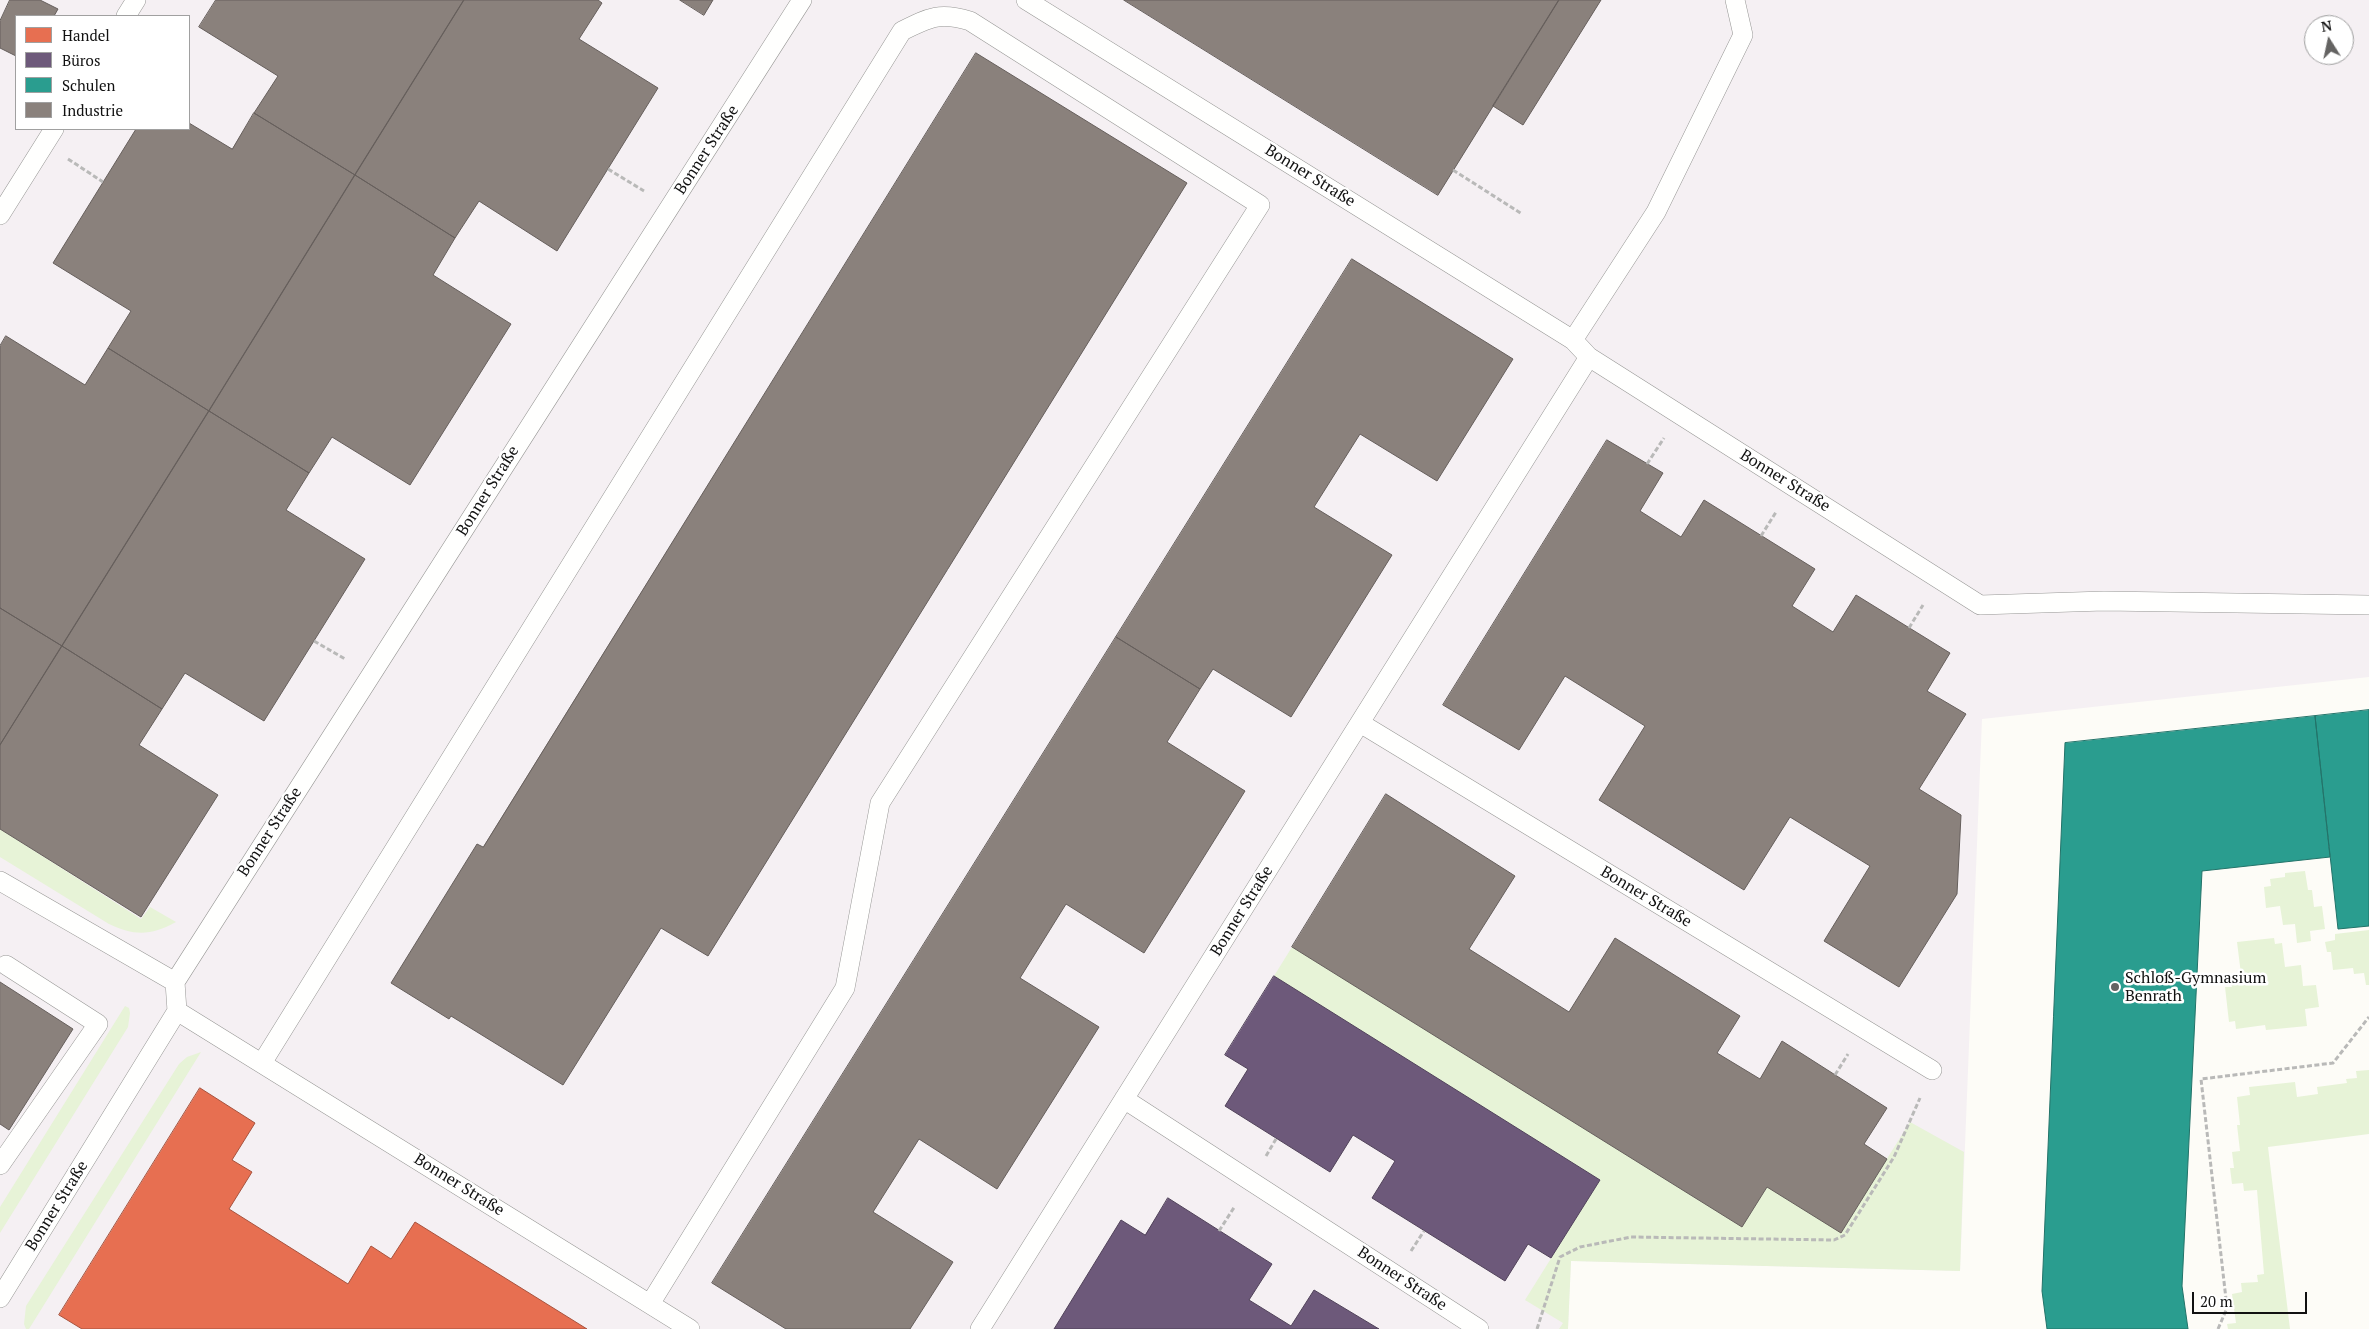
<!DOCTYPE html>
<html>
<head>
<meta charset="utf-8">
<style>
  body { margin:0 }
  #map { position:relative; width:2369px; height:1329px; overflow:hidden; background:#fdfcf7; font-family:"PT Serif",serif }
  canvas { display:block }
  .legend { position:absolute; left:15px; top:15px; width:175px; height:115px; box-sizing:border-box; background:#fff; border:1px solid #a0a0a0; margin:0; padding:6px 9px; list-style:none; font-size:15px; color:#111 }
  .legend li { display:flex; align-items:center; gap:10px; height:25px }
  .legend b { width:25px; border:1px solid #a0a0a0 }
  .north { position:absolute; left:2304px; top:15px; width:50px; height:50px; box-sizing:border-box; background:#fff; border:1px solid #a0a0a0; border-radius:50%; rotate:350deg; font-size:14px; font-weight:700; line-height:20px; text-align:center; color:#111 }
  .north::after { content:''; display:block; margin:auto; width:18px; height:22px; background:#646362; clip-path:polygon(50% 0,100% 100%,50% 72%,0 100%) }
  .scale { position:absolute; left:2192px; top:1292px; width:115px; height:22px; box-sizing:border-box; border:2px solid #111; border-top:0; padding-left:6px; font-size:15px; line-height:18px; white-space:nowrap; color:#111; -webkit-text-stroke:4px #fff; paint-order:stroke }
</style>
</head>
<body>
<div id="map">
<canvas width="2369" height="1329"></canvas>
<ul class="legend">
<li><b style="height:14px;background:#e76f51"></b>Handel</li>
<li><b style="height:14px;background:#6d597a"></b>Büros</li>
<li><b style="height:14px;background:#2a9d8f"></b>Schulen</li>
<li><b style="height:14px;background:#8a817c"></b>Industrie</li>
</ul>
<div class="north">N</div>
<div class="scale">20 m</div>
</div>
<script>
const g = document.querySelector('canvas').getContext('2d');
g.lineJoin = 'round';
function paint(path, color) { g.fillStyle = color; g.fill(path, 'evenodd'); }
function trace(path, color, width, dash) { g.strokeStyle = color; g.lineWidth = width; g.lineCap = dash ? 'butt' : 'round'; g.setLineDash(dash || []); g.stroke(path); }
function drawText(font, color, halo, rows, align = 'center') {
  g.font = font + ' "PT Serif",serif'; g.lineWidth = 5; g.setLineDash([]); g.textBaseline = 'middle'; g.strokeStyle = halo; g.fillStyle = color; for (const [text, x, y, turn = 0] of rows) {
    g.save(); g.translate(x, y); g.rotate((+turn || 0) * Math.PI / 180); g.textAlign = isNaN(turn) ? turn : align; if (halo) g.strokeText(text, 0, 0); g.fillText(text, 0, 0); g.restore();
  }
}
const industrial = new Path2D(`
  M 0,0 L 2369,0 L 2369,677 L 1982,719 L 1960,1271 L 1571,1261 L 1568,1329 L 0,1329 ZM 16,16 L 189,16 L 189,129 L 16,129 ZM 2314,25 L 2344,25 L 2344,55 L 2314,55 Z`);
const green = new Path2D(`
  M 0,829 L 141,919 L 150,907 L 176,922 C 151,936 134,936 109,924 L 0,857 Z
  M 2305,871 L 2308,890 L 2312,890 L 2314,907 L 2322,906 L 2325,929 L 2310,931 L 2311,941 L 2297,943 L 2295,924 L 2283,925 L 2280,906 L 2266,908 L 2264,887 L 2271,886 L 2270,879 L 2285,877 L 2285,873 Z
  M 2369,930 L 2369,985 L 2366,985 L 2364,973 L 2354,974 L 2353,968 L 2333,970 L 2331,952 L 2327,952 L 2325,942 L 2335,940 L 2335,934 Z
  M 2274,938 L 2275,944 L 2282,943 L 2285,967 L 2301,965 L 2303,986 L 2316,985 L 2319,1007 L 2305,1009 L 2307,1026 L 2266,1030 L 2265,1025 L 2236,1029 L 2235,1021 L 2229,1022 L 2225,987 L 2232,987 L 2230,975 L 2241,974 L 2237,942 Z
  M 1292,947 L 1742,1227 L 1767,1187 L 1841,1232 L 1910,1122 L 1964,1152 L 1960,1271 L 1571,1261 L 1568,1329 L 1559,1329 L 1563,1323 L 1525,1300 L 1600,1180 L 1274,976 Z
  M 125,1006 L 129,1008 L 130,1013 L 128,1027 L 0,1233 L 0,1207 Z
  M 201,1052 L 29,1329 L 26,1329 L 24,1324 L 26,1306 L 179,1064 L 187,1057 Z
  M 2369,1070 L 2369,1134 L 2268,1147 L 2290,1329 L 2228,1329 L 2227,1324 L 2236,1323 L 2232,1294 L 2242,1292 L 2241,1283 L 2258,1282 L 2257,1275 L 2264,1274 L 2257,1190 L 2244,1191 L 2243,1183 L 2232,1184 L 2230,1168 L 2234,1168 L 2232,1152 L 2240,1151 L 2237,1125 L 2240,1125 L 2237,1097 L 2250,1095 L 2249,1087 L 2295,1082 L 2297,1097 L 2318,1094 L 2317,1087 L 2347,1083 L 2346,1079 L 2357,1078 L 2356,1071 Z`);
const shops = new Path2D(`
  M 200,1088 L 255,1123 L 232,1160 L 252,1172 L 229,1209 L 348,1284 L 371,1246 L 391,1259 L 415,1222 L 587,1329 L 82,1329 L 59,1315 Z`);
const offices = new Path2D(`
  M 1274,976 L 1600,1180 L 1551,1258 L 1528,1244 L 1505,1281 L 1372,1198 L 1395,1161 L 1353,1135 L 1330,1172 L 1225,1106 L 1248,1069 L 1225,1055 Z
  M 1168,1198 L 1272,1264 L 1249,1300 L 1291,1326 L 1314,1290 L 1379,1329 L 1054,1329 L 1121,1220 L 1145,1235 Z`);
const schools = new Path2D(`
  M 2369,710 L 2369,926 L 2338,929 L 2315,716 Z
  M 2315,716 L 2330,857 L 2202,871 L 2182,1286 L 2188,1329 L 2047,1329 L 2042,1291 L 2065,743 Z`);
const industry = new Path2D(`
  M 10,0 L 40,0 L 58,9 L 54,16 L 16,16 L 16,56 L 0,48 L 0,21 Z
  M 216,0 L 464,0 L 355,175 L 254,113 L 278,76 L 199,27 Z
  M 464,0 L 598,0 L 602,3 L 579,39 L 658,88 L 557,251 L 479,201 L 455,238 L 355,175 Z
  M 680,0 L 713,0 L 704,15 Z
  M 1124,0 L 1559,0 L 1438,195 Z
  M 1559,0 L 1601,0 L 1523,125 L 1493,106 Z
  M 976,53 L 1187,183 L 708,956 L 661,928 L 563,1085 L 451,1016 L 449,1019 L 391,983 L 477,844 L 483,847 Z
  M 254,113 L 355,175 L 209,411 L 108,348 L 131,311 L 53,263 L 136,129 L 189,129 L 189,123 L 232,149 Z
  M 355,175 L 455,238 L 433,275 L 511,324 L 410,485 L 332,437 L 309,473 L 209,411 Z
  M 1352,259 L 1513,359 L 1437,481 L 1360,434 L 1314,507 L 1392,555 L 1291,717 L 1213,669 L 1200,689 L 1116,637 Z
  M 6,336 L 85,385 L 108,348 L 209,411 L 62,646 L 0,608 L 0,346 Z
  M 209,411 L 309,473 L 286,510 L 365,559 L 264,721 L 185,673 L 162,709 L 62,646 Z
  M 1607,440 L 1663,473 L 1640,511 L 1681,537 L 1704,500 L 1815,569 L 1792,606 L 1833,632 L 1856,595 L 1950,653 L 1927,691 L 1966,714 L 1919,789 L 1961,815 L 1957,894 L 1899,987 L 1824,941 L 1870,866 L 1790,817 L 1744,890 L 1599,800 L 1645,726 L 1565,676 L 1519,750 L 1443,705 Z
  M 0,608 L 62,646 L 0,745 Z
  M 1116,637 L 1200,689 L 1167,742 L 1245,791 L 1144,953 L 1066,904 L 1020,978 L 1099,1027 L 997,1189 L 919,1139 L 873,1212 L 953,1262 L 910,1329 L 786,1329 L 712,1283 Z
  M 62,646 L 162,709 L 139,745 L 218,795 L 141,917 L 0,829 L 0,745 Z
  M 1386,794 L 1515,876 L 1469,949 L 1569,1012 L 1615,938 L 1740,1016 L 1717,1053 L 1760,1079 L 1782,1041 L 1887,1108 L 1864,1144 L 1887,1159 L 1841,1233 L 1767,1187 L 1742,1227 L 1292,947 Z
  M 0,982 L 73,1029 L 9,1130 L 0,1124 Z`);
const path = new Path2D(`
  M 68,159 L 103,182
  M 608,169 L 644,191
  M 1453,170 L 1522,214
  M 1647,464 L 1664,438
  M 1761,536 L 1776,512
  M 1909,628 L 1923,605
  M 314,641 L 345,659
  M 1835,1075 L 1848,1054
  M 1266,1156 L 1276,1139
  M 1219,1231 L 1235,1206
  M 1411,1251 L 1424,1231
  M 1537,1329 L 1560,1257 L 1580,1247 L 1631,1237 L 1834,1240 L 1845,1235 L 1894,1157 L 1920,1098
  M 2218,1329 L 2227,1308 L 2201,1079 L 2333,1063 L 2369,1017`);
const service = new Path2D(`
  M 1026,0 L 1573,340 L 1589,357 L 1980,605 L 2104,601 L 2369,605
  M 126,16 L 136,0
  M 0,215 L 54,129
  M 1573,340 L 1656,212 L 1743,35 L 1735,0
  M 1360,723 L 1932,1070
  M 0,881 L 175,982
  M 177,1011 L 690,1329
  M 262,1063 L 902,31 C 930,17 940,12 970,21 L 1260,205 L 880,803 L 845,988 L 650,1304
  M 1124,1099 L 1479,1329
  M 0,1165 L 98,1024 L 6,965
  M 0,1298 L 177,1011 L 175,982 L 802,0
  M 980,1329 L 1589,357`);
const markers = [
  [2115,987,5,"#646362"]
];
const streetNames = [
  ["Bonner Straße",707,150,-57],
  ["Bonner Straße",1310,176,32],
  ["Bonner Straße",1785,481,32],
  ["Bonner Straße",488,491,-58],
  ["Bonner Straße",270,832,-57],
  ["Bonner Straße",1646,897,31],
  ["Bonner Straße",1242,911,-58],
  ["Bonner Straße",459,1185,32],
  ["Bonner Straße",57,1206,-58],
  ["Bonner Straße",1402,1279,33]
];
const poiNames = [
  ["Schloß-Gymnasium",2125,978],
  ["Benrath",2125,996]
];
paint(industrial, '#f5f0f3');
paint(green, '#e7f3d7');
paint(shops, '#e76f51');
trace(shops, '#a7533e', 1);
paint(offices, '#6d597a');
trace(offices, '#51435a', 1);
paint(schools, '#2a9d8f');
trace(schools, '#227369', 1);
paint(industry, '#8a817c');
trace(industry, '#665f5c', 1);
trace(service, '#979795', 20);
trace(path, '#b9b9b8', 3, [5, 2.5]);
trace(service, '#fffffe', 19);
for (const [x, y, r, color] of markers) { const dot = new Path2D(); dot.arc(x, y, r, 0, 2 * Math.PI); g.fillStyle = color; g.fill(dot); trace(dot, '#fff', 2); }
drawText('16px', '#111', '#fff', streetNames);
drawText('16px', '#111', '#fff', poiNames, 'left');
</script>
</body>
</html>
